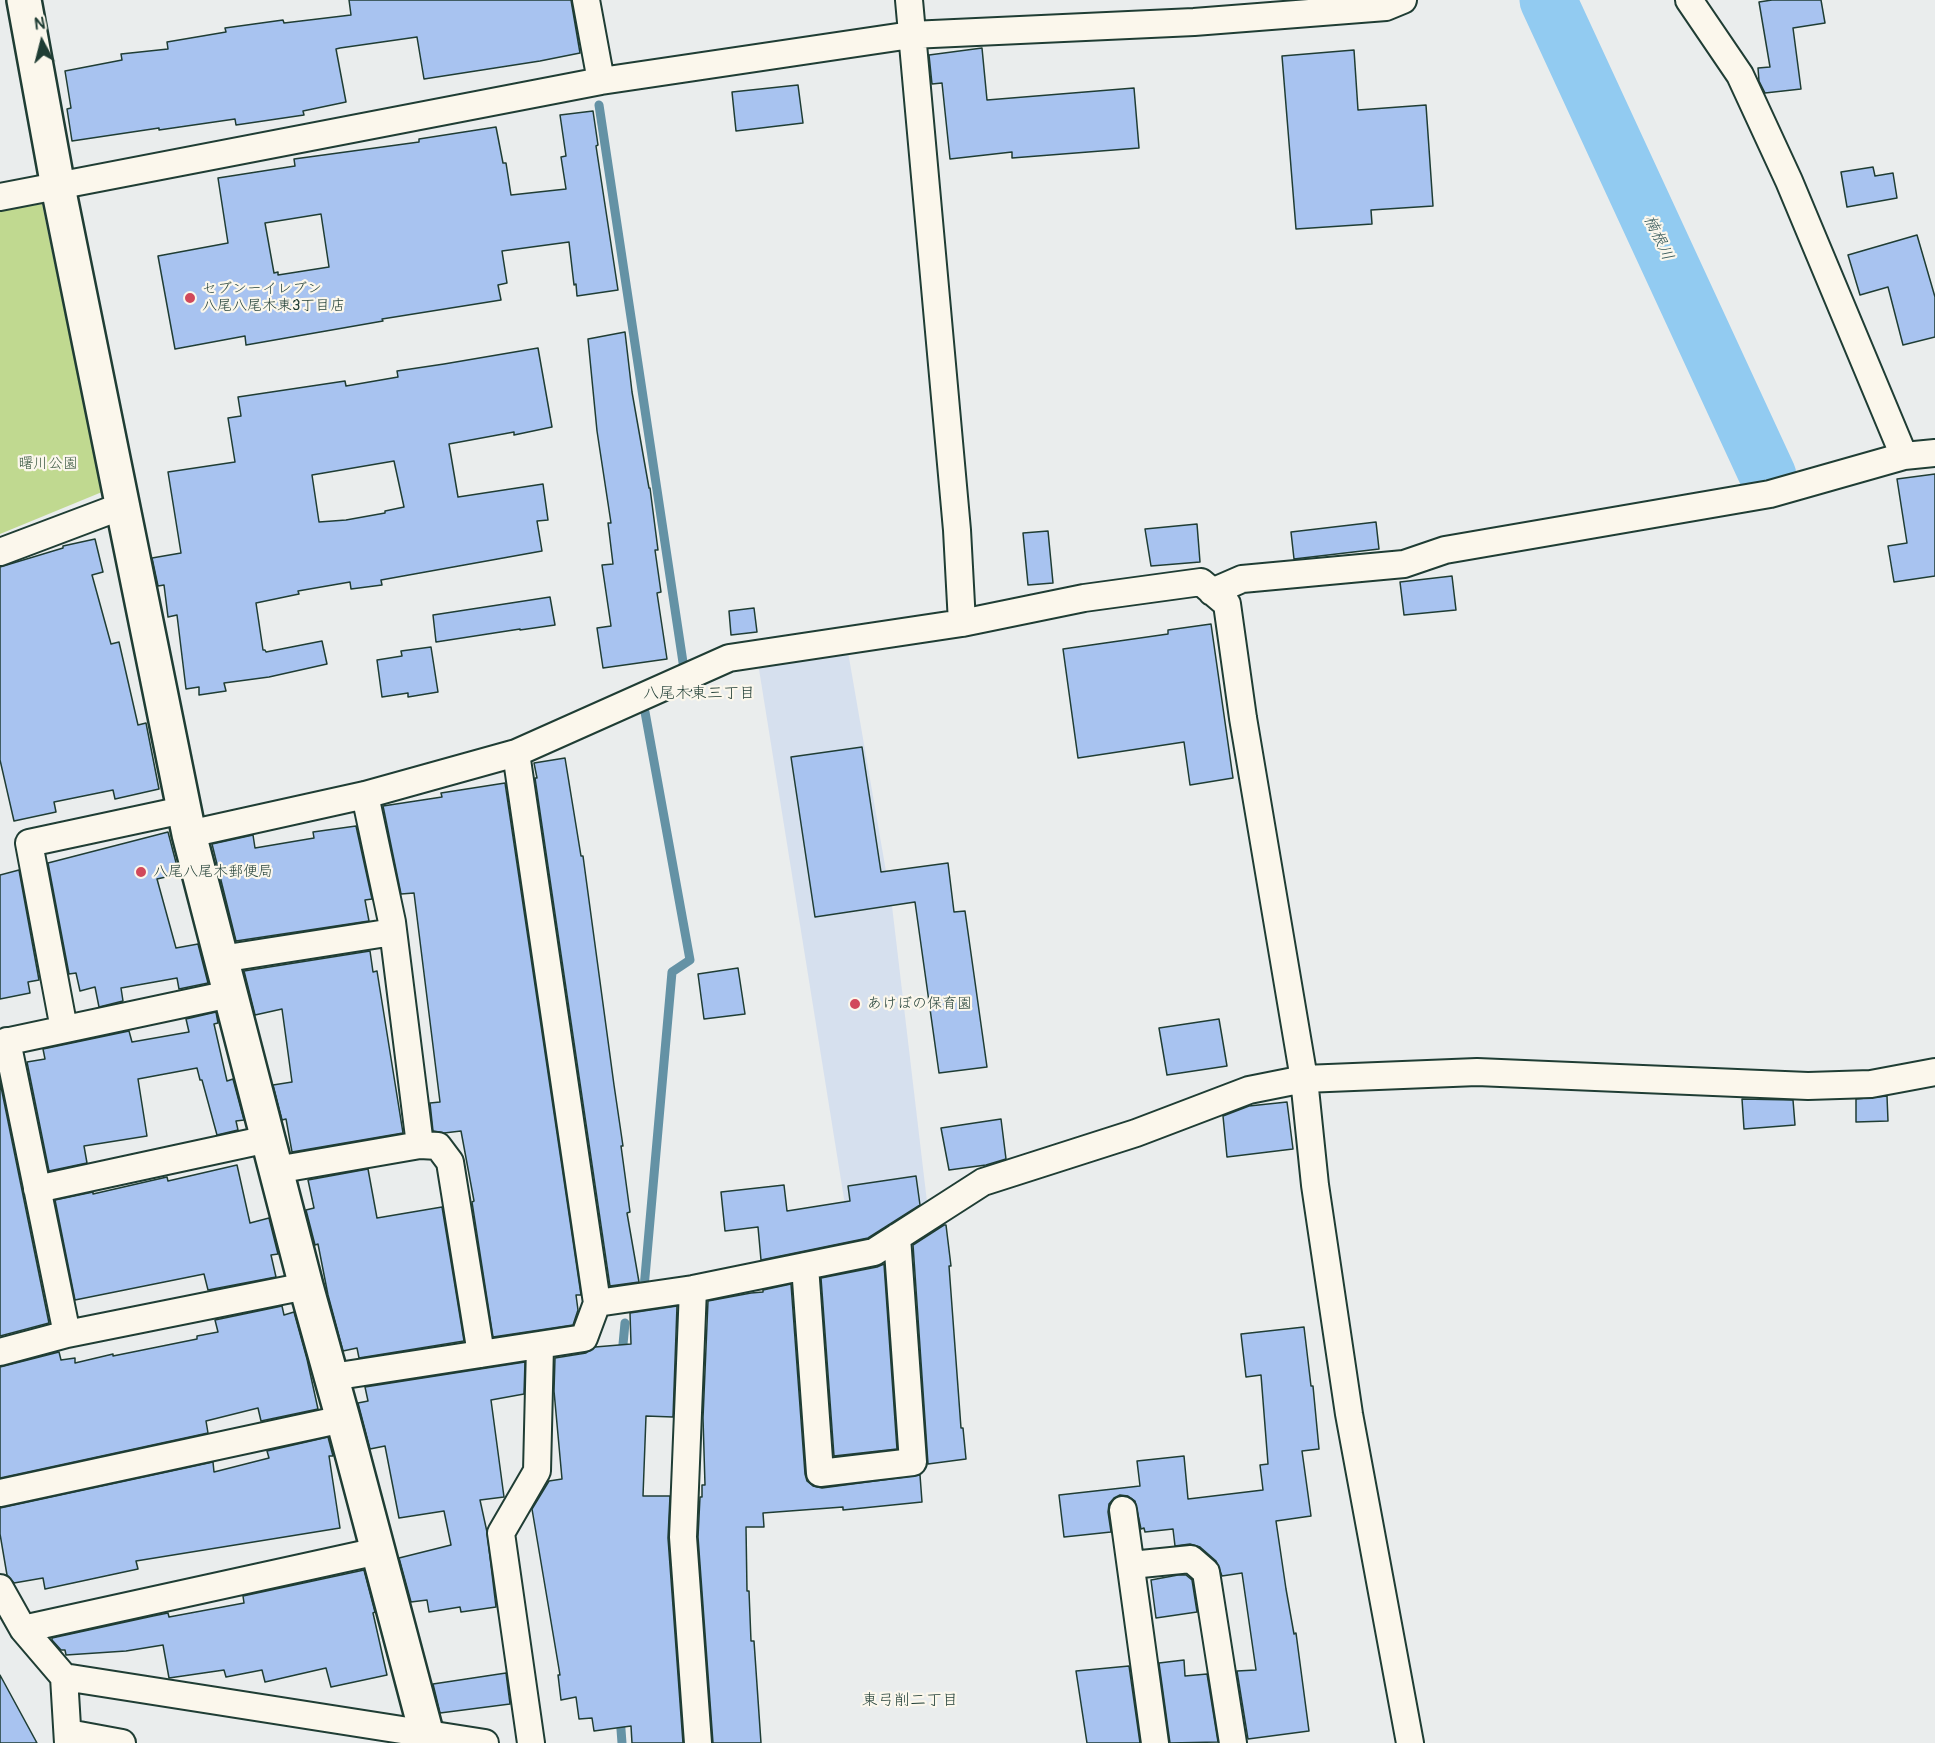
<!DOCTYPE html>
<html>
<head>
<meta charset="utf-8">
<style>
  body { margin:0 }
  #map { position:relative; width:1935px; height:1743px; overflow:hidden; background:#eaeded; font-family:Pangolin,sans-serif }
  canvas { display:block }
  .north { position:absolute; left:12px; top:12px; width:60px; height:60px; -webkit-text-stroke:4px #fbf7ec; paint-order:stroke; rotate:353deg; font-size:16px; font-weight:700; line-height:24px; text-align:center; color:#1f3d34 }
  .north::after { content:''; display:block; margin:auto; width:21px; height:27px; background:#1f3d34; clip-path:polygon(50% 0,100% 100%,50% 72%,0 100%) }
</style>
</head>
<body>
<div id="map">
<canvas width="1935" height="1743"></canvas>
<div class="north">N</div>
</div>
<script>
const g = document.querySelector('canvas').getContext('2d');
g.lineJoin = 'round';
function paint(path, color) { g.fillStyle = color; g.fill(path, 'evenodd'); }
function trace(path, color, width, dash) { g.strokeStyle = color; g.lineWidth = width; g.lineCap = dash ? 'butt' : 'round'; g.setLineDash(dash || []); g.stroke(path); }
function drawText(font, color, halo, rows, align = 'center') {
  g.font = font + ' Pangolin,"Klee One",sans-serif'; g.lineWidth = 4.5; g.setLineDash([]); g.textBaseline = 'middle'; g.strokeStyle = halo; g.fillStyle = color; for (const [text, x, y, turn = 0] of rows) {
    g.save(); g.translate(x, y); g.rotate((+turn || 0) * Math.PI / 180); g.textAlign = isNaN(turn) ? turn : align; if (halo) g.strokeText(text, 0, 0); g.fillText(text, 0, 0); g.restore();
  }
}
const built = new Path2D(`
  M 848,652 L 892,906 L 927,1202 L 887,1227 L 850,1236 L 758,663 Z`);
const green = new Path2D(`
  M 42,204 L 102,492 L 0,534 L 0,211 Z`);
const stream = new Path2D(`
  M 599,105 L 684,669
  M 644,1288 L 672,972 L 690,960 L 645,712
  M 622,1355 L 625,1323
  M 620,1716 L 622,1743`);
const river = new Path2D(`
  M 1548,0 L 1768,476`);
const building = new Path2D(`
  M 349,0 L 571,0 L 580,53 L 540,61 L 424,79 L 417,37 L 340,48 L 336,49 L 346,102 L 303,111 L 304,115 L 236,125 L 235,119 L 159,130 L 159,128 L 72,141 L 67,109 L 71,108 L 65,71 L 122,60 L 121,54 L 168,49 L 167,42 L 226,32 L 225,28 L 283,20 L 284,23 L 351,15 Z
  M 1772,0 L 1821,0 L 1825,23 L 1793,28 L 1801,89 L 1765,93 L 1759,81 L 1758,68 L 1770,67 L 1759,2 Z
  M 982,48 L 987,100 L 1134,88 L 1139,148 L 1012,158 L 1012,152 L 950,159 L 942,83 L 932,84 L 929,55 Z
  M 1354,50 L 1358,110 L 1426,105 L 1433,206 L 1371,210 L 1372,224 L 1296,229 L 1282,56 Z
  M 798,85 L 803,123 L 736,131 L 732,92 Z
  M 593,111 L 598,145 L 596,146 L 618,290 L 577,296 L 576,284 L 574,285 L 569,242 L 502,251 L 507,283 L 498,285 L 501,300 L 382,319 L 383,321 L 246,345 L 245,336 L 175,349 L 158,256 L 228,243 L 218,178 L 295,166 L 294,159 L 419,142 L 419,139 L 496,127 L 503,163 L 506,163 L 511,195 L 566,189 L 561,157 L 566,156 L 560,115 ZM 321,214 L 329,267 L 278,275 L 278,272 L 274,273 L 265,223 Z
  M 1873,167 L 1875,176 L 1893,173 L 1897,198 L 1847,207 L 1841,172 Z
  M 1917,235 L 1935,297 L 1935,337 L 1903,345 L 1888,287 L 1860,295 L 1848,255 Z
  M 625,332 L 632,392 L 649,488 L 650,488 L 658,550 L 655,550 L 661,592 L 657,593 L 667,659 L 603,668 L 597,628 L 611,626 L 602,565 L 613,564 L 608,523 L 611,523 L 597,431 L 588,339 Z
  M 538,348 L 552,427 L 514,435 L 514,432 L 449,444 L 458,497 L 543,484 L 548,520 L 537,521 L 542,551 L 381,580 L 382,585 L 351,589 L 350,582 L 298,591 L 299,594 L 256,603 L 263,650 L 265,650 L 266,652 L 322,641 L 327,664 L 269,677 L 224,683 L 226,691 L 199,695 L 199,687 L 186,689 L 177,615 L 168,617 L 164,585 L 158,586 L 152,558 L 181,553 L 168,472 L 235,462 L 228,418 L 241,416 L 238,397 L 345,381 L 346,386 L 398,377 L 397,371 L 444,364 ZM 394,461 L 404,507 L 385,511 L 385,513 L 346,520 L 319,522 L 312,475 Z
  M 1935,474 L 1935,576 L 1894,582 L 1888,546 L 1907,543 L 1897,479 Z
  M 1376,522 L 1379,549 L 1294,559 L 1291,532 Z
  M 1197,524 L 1200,562 L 1151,566 L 1145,529 Z
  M 1048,531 L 1053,583 L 1028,585 L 1023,533 Z
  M 95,539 L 103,572 L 92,575 L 111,644 L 119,642 L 138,725 L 146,723 L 159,789 L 115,799 L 113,790 L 54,802 L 56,812 L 14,821 L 0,760 L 0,567 L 63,548 L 63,546 Z
  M 1452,576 L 1456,610 L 1404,615 L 1400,582 Z
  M 550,597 L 555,625 L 520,630 L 520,629 L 436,642 L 433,615 Z
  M 754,608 L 757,632 L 731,635 L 729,611 Z
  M 1211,624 L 1233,778 L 1190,785 L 1184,742 L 1078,758 L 1063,649 L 1168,634 L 1168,630 Z
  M 431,647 L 438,692 L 408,697 L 408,693 L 382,697 L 377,660 L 402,656 L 401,651 Z
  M 862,747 L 881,872 L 948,863 L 954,912 L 965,911 L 987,1067 L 939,1073 L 915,902 L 815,917 L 791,757 Z
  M 565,758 L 581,856 L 583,856 L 614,1085 L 623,1146 L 621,1146 L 630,1212 L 627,1213 L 639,1282 L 610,1286 L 535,778 L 537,778 L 534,763 Z
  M 505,783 L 581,1295 L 576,1295 L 578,1310 L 573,1325 L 493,1337 L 472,1202 L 474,1201 L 461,1131 L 444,1133 L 433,1131 L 430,1103 L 440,1102 L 414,893 L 401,894 L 383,806 L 442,797 L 441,793 Z
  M 356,826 L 372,899 L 365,900 L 369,921 L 236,941 L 212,844 L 253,835 L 255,848 L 314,838 L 313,832 Z
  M 168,832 L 179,874 L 157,879 L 176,948 L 198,944 L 208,983 L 179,989 L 177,978 L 121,988 L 123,1001 L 99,1007 L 95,987 L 80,991 L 76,973 L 69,974 L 48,863 Z
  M 19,870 L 39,980 L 28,982 L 30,993 L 0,999 L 0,875 Z
  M 370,951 L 373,972 L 377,971 L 403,1133 L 292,1152 L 286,1119 L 282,1120 L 273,1085 L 292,1082 L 282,1009 L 255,1015 L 244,971 Z
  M 738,968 L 745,1014 L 704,1019 L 698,974 Z
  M 216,1012 L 218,1023 L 214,1024 L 227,1081 L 233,1079 L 244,1120 L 236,1121 L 238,1130 L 217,1135 L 202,1080 L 200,1080 L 197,1068 L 138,1079 L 147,1136 L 84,1146 L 87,1163 L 49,1171 L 27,1062 L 45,1059 L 43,1049 L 129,1031 L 132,1042 L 189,1032 L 186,1019 Z
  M 1219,1019 L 1227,1066 L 1167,1075 L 1159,1028 Z
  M 0,1082 L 49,1323 L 0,1336 Z
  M 1887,1096 L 1888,1121 L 1856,1122 L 1856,1099 Z
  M 1742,1099 L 1793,1100 L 1795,1125 L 1744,1129 Z
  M 1287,1102 L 1293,1149 L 1227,1157 L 1223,1116 L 1249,1106 Z
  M 1001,1119 L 1006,1159 L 986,1165 L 949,1170 L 941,1128 Z
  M 237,1165 L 250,1223 L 269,1218 L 278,1254 L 271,1255 L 276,1277 L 208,1290 L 204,1274 L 75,1300 L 55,1200 L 93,1192 L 93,1194 L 167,1177 L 168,1181 Z
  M 368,1169 L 377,1218 L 442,1207 L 464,1341 L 359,1358 L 357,1348 L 343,1351 L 328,1295 L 318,1244 L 315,1245 L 306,1210 L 314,1208 L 308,1180 Z
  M 916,1176 L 920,1205 L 868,1238 L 761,1260 L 758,1227 L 725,1231 L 721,1192 L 784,1185 L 787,1211 L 850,1201 L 848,1186 Z
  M 944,1225 L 946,1225 L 951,1266 L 949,1266 L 961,1428 L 963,1428 L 966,1459 L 928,1464 L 913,1245 Z
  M 884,1264 L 897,1449 L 834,1456 L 821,1278 L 877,1267 Z
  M 791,1284 L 805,1474 L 807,1481 L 813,1486 L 822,1488 L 920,1475 L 922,1502 L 843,1510 L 843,1507 L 763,1513 L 764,1527 L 746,1527 L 747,1591 L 749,1591 L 751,1641 L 754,1641 L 761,1743 L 713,1743 L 698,1537 L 700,1497 L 702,1497 L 702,1485 L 705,1485 L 703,1418 L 708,1301 L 751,1293 L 763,1292 L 763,1290 Z
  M 282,1306 L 284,1315 L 294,1312 L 307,1359 L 318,1409 L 261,1421 L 258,1408 L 206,1421 L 208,1433 L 0,1478 L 0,1367 L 59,1352 L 61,1360 L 75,1358 L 75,1363 L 113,1354 L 113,1356 L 197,1339 L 197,1336 L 218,1332 L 215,1320 Z
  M 677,1306 L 673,1417 L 646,1416 L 643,1496 L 670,1496 L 668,1538 L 683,1743 L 632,1743 L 631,1726 L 594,1731 L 592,1718 L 579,1719 L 576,1697 L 561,1700 L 558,1675 L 560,1675 L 532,1509 L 549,1481 L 562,1479 L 554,1391 L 555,1358 L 586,1353 L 595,1347 L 631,1344 L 630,1313 Z
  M 1304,1327 L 1311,1386 L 1313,1386 L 1319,1449 L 1302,1451 L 1311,1516 L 1276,1521 L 1286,1589 L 1294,1634 L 1296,1633 L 1309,1731 L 1248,1739 L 1237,1671 L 1256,1670 L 1242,1573 L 1222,1576 L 1216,1561 L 1200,1547 L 1190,1544 L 1175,1546 L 1173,1529 L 1145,1532 L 1144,1528 L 1141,1529 L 1135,1501 L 1128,1496 L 1120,1495 L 1114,1498 L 1109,1504 L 1108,1512 L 1111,1532 L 1064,1537 L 1059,1495 L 1140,1486 L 1137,1461 L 1184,1456 L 1188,1499 L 1263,1490 L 1260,1465 L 1268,1464 L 1261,1375 L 1246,1377 L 1241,1334 Z
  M 525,1362 L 524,1394 L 491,1400 L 504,1497 L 480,1500 L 487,1532 L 496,1607 L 461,1612 L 460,1607 L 429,1612 L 427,1600 L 411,1602 L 399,1558 L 451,1545 L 444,1511 L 399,1518 L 385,1446 L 370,1449 L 358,1403 L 368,1401 L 365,1387 Z
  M 328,1437 L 333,1456 L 329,1456 L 340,1528 L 136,1561 L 138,1569 L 45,1589 L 43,1578 L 14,1583 L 7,1575 L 0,1534 L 0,1508 L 213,1462 L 214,1472 L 269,1458 L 267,1451 Z
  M 364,1570 L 375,1612 L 373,1613 L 387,1675 L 331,1687 L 326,1668 L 265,1682 L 262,1670 L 226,1677 L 224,1670 L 169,1678 L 163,1645 L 126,1651 L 66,1655 L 65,1650 L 61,1650 L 52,1640 L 52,1638 L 153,1616 L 168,1613 L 169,1617 L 244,1603 L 243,1596 Z
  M 1178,1575 L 1186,1575 L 1192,1580 L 1197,1612 L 1156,1618 L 1151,1580 Z
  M 1184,1660 L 1185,1676 L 1207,1674 L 1218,1742 L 1170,1743 L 1159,1663 Z
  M 1129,1666 L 1140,1743 L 1087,1743 L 1076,1671 Z
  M 506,1673 L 510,1704 L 440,1713 L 433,1684 Z
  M 0,1675 L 37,1743 L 0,1743 Z`);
const street = new Path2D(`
  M 586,0 L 601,81
  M 909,0 L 957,530 L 962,623
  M 1689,0 L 1740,75 L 1789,181 L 1904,456
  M 0,197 L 601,81 L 911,35 L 1194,22 L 1386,7 L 1403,0
  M 0,552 L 122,506
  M 1212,592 L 1242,579 L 1404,564 L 1445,550 L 1770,494 L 1904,456 L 1935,453
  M 516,753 L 597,1303
  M 365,795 L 392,922 L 420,1145
  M 189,834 L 365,795 L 516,753 L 729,658 L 962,623 L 1084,598 L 1201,582 L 1227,604 L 1243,718 L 1304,1079 L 1315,1185 L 1349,1414 L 1410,1743
  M 221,959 L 393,932
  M 64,1029 L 29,843 L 183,810
  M 7,1041 L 67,1334
  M 0,1043 L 230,994
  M 276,1170 L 420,1145 L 438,1146 L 450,1162 L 481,1354
  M 37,1189 L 268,1139
  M 805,1266 L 820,1473 L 913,1462 L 897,1237
  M 693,1289 L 683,1537 L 698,1743
  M 0,1352 L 67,1334 L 306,1286
  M 332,1377 L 584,1338 L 597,1303 L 693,1289 L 874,1252 L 983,1182 L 1136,1133 L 1249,1090 L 1304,1079 L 1477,1072 L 1808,1086 L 1871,1084 L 1935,1072
  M 0,1493 L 343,1419
  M 1123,1510 L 1155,1743
  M 1131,1565 L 1191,1559 L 1206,1572 L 1233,1743
  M 0,1588 L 23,1629 L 64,1677 L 68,1743
  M 23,1629 L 378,1551
  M 64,1677 L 485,1743
  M 68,1733 L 122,1743
  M 531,1743 L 501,1533 L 537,1471 L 540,1346`);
const secondary = new Path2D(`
  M 24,0 L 58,187 L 189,834 L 306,1286 L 343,1419 L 429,1743`);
const markers = [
  [190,298,6,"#d1495b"],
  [141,872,6,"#d1495b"],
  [855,1004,6,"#d1495b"]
];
const poiNames = [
  ["セブンーイレブン",202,289],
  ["八尾八尾木東3丁目店",202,306],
  ["八尾八尾木郵便局",153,872],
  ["あけぼの保育園",867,1004]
];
const parkNames = [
  ["曙川公園",48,464]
];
const waterNames = [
  ["楠根川",1658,238,65]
];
const neighbourhoodNames = [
  ["八尾木東三丁目",699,694],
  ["東弓削二丁目",910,1701]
];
paint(built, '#d6e0ee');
paint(green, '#c0d990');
trace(stream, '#6492a5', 9);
trace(river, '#92cbf1', 57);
paint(building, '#a8c3f0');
trace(building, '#1f3d34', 1.5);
trace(street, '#1f3d34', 30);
trace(secondary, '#1f3d34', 38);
trace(street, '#fbf7ec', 26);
trace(secondary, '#fbf7ec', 33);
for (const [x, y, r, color] of markers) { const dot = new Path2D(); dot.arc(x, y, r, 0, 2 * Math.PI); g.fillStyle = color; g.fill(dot); trace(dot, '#fbf7ec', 2); }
drawText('15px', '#1f3d34', '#fbf7ec', poiNames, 'left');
drawText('15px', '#3f5c46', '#fbf7ec', parkNames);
drawText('italic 16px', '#36595a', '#fbf7ec', waterNames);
drawText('16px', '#1f3d34', '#fbf7ec', neighbourhoodNames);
</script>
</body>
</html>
